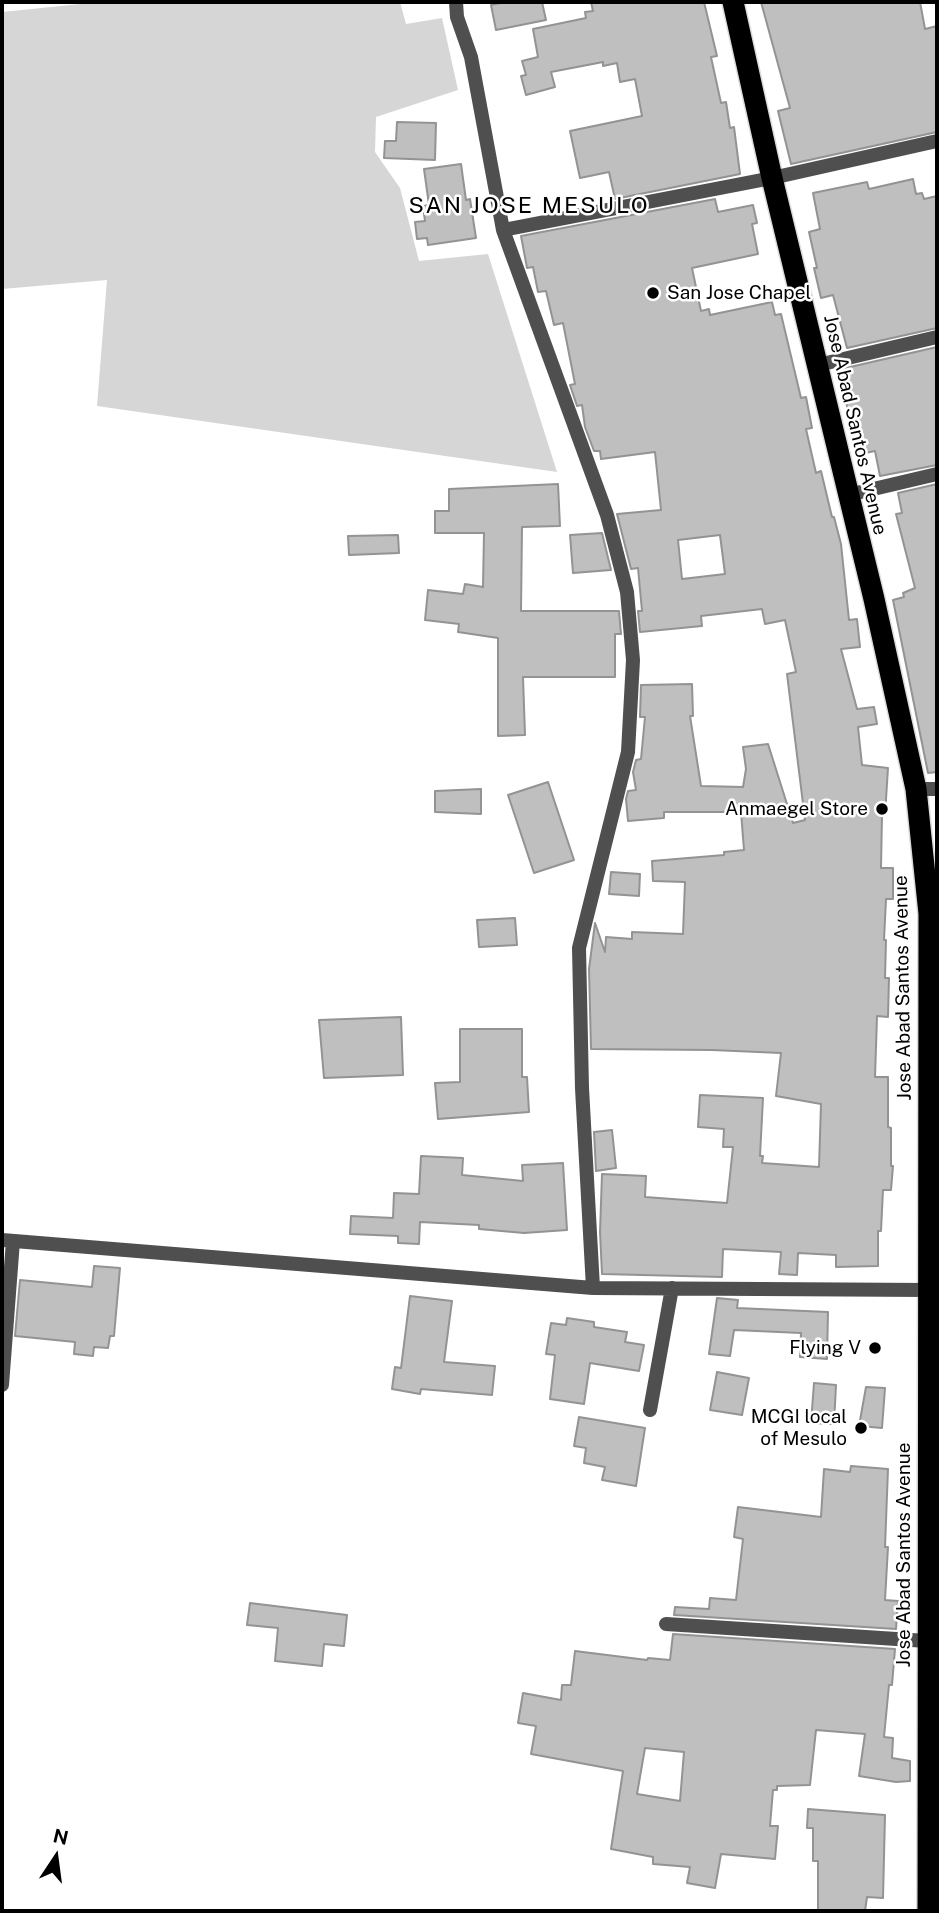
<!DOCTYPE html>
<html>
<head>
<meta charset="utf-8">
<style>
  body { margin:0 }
  #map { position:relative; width:939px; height:1913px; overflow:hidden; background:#fff; font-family:"Public Sans",sans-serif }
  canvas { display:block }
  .frame { position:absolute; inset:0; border:4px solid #000; pointer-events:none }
  .north { position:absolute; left:21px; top:1822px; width:70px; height:70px; -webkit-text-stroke:5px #fff; paint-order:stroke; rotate:13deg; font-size:19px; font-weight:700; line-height:28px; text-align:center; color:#000 }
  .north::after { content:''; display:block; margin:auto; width:24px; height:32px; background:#000; clip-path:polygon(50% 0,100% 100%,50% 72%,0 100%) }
</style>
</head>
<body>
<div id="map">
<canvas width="939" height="1913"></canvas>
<div class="frame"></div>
<div class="north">N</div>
</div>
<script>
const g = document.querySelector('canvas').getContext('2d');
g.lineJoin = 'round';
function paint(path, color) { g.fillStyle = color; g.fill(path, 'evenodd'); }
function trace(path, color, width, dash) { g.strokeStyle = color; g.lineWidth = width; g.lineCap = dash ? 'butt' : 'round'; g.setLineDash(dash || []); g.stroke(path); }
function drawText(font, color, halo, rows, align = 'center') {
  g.font = font + ' "Public Sans",sans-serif'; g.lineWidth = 5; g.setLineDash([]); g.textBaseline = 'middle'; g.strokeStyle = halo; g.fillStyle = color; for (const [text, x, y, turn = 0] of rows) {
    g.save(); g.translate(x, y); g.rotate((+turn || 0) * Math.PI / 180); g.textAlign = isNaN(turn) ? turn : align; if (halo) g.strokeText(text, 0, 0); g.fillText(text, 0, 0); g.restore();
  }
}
const green = new Path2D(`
  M 100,2 L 400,2 L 406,24 L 442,18 L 458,90 L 376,117 L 375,152 L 400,188 L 419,261 L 488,254 L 557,472 L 97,406 L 107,280 L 2,289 L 2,12 Z`);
const building = new Path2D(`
  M 505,2 L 542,2 L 546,20 L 496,30 L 491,5 Z
  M 591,2 L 704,2 L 717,56 L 711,57 L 721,103 L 726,102 L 730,128 L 734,127 L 740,174 L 615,199 L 609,172 L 580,178 L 570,131 L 642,116 L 635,79 L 620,82 L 617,63 L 603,66 L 603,62 L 551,72 L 555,87 L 526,95 L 521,76 L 526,75 L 522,61 L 538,57 L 533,29 L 586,18 L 585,12 L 593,11 Z
  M 761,2 L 920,2 L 925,29 L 937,26 L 937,132 L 791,164 L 778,111 L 790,108 Z
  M 397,122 L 436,123 L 435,160 L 384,158 L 385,141 L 396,141 Z
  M 461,164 L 466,200 L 470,199 L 476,238 L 428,245 L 427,238 L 417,239 L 415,222 L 425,221 L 423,206 L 429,205 L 424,169 Z
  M 913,179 L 916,194 L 922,193 L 924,199 L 937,196 L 937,328 L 847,348 L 833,295 L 821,298 L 814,268 L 817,268 L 809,232 L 820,229 L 813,193 L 867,182 L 869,189 Z
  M 715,199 L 718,212 L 753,205 L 757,223 L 752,224 L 758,254 L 692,268 L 701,311 L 709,309 L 710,315 L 772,302 L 775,315 L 781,314 L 801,398 L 806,397 L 812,428 L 806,429 L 816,473 L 821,471 L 832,517 L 834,517 L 841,544 L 849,620 L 857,619 L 860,647 L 841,649 L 857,709 L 874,707 L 877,724 L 858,727 L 862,765 L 888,768 L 885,815 L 882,815 L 881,868 L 893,868 L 893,899 L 886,899 L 884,940 L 886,940 L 885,978 L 889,978 L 888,1017 L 877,1016 L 875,1077 L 888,1077 L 888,1127 L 891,1128 L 891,1166 L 893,1166 L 891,1190 L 883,1190 L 881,1231 L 878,1231 L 878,1266 L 836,1267 L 836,1255 L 798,1253 L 797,1275 L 779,1274 L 781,1252 L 723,1249 L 722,1277 L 602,1274 L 600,1232 L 602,1174 L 646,1176 L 645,1197 L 727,1203 L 733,1147 L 723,1147 L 724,1129 L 698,1127 L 700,1095 L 763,1098 L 760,1156 L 763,1156 L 762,1163 L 819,1167 L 821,1104 L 776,1096 L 781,1053 L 712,1050 L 591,1049 L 589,969 L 595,923 L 605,952 L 606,937 L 632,939 L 632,932 L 683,934 L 685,882 L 653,881 L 652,861 L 724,855 L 724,852 L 744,850 L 741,812 L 664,812 L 664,818 L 628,821 L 626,799 L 628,791 L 636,790 L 633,772 L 636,760 L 641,759 L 645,717 L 640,717 L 641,685 L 692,684 L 693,716 L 690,716 L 701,786 L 743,787 L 746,769 L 743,747 L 768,744 L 793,823 L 805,820 L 787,674 L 796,672 L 785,620 L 765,624 L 762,609 L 701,616 L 702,626 L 640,632 L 638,611 L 642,611 L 638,568 L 631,569 L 617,514 L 661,510 L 655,452 L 601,459 L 600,451 L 594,451 L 585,427 L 582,405 L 577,406 L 570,385 L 575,384 L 563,323 L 554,325 L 546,291 L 538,292 L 533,267 L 527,268 L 521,236 ZM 720,535 L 725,574 L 682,579 L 678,540 Z
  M 937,347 L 937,465 L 880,476 L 875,451 L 865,453 L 857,423 L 852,424 L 837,370 Z
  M 558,484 L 560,526 L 522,527 L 521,611 L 619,611 L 621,634 L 615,634 L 615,677 L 523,677 L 525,735 L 498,736 L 498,638 L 458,632 L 459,624 L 425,620 L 428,590 L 463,594 L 465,584 L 483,587 L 484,533 L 435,533 L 435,511 L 449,511 L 449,489 Z
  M 937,484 L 937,772 L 928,773 L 893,600 L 904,597 L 903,593 L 915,588 L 896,514 L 902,513 L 898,493 Z
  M 602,533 L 611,570 L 573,573 L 570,535 Z
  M 398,535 L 399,553 L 349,555 L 348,536 Z
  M 548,782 L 574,860 L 534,873 L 508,795 Z
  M 481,789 L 481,814 L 435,812 L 435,791 Z
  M 611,872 L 640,874 L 639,896 L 609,894 Z
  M 515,918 L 517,945 L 479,947 L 477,920 Z
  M 401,1017 L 403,1075 L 324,1078 L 319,1020 Z
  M 460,1029 L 522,1029 L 522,1077 L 527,1077 L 529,1112 L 438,1119 L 435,1083 L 460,1082 Z
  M 612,1130 L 616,1168 L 596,1171 L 594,1132 Z
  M 421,1156 L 463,1158 L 462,1175 L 523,1181 L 522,1165 L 563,1163 L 567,1230 L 524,1233 L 479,1229 L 479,1225 L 420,1222 L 419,1244 L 398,1243 L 398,1236 L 350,1234 L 351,1216 L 393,1218 L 394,1193 L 419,1194 Z
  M 94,1266 L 120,1268 L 114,1336 L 110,1336 L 108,1348 L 94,1347 L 93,1356 L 74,1354 L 75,1342 L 15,1336 L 20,1280 L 92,1287 Z
  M 410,1296 L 452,1301 L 444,1362 L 495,1366 L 492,1395 L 421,1389 L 420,1394 L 392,1389 L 395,1367 L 401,1368 Z
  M 717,1298 L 738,1300 L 737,1308 L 828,1312 L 827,1359 L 800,1357 L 801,1333 L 734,1330 L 730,1356 L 709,1354 Z
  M 567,1318 L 594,1322 L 594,1327 L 627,1332 L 625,1342 L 644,1345 L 639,1371 L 590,1363 L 584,1404 L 550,1399 L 555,1355 L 546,1354 L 551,1323 L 566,1325 Z
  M 717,1372 L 749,1378 L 742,1415 L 710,1410 Z
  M 814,1383 L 836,1385 L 834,1424 L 811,1423 Z
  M 866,1387 L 885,1388 L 882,1428 L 859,1426 Z
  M 579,1417 L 645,1428 L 636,1486 L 602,1480 L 605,1467 L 584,1463 L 586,1448 L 574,1446 Z
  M 851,1466 L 888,1469 L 885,1547 L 888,1547 L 885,1600 L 898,1601 L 896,1629 L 674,1615 L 675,1607 L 709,1609 L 710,1598 L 736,1600 L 743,1539 L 734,1537 L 738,1507 L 821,1517 L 824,1469 L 850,1472 Z
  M 250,1603 L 347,1615 L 344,1646 L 324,1644 L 322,1666 L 275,1661 L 278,1628 L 247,1625 Z
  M 673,1634 L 895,1649 L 892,1685 L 889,1685 L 884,1737 L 893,1738 L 892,1758 L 910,1761 L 910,1781 L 896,1782 L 859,1776 L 865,1734 L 816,1730 L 810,1785 L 777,1786 L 777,1790 L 773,1790 L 770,1826 L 778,1826 L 775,1859 L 721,1854 L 715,1888 L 687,1883 L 690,1867 L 653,1864 L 653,1857 L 611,1849 L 623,1771 L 531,1754 L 536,1726 L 518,1723 L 523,1693 L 561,1700 L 562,1685 L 571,1685 L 575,1651 L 647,1660 L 648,1658 L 670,1660 ZM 645,1748 L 684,1752 L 680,1801 L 637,1794 Z
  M 808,1809 L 885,1815 L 883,1898 L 867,1897 L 865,1911 L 818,1911 L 818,1861 L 813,1861 L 813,1828 L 807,1828 Z`);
const street = new Path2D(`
  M 456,2 L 457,17 L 471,57 L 503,230 L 607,515 L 627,592 L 633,660 L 628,752 L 579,948 L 582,1088 L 593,1288
  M 503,230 L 772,178 L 937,141
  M 818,365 L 937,337
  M 848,495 L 937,474
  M 916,789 L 937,789
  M 2,1240 L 593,1288 L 927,1290
  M 2,1385 L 13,1241
  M 650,1410 L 672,1288
  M 666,1624 L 927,1641`);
const highway = new Path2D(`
  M 733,2 L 772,178 L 874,599 L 916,789 L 929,914 L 928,1911`);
const markers = [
  [653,293,7,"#000"],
  [882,809,7,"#000"],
  [875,1348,7,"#000"],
  [861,1428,7,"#000"]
];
const poiNames = [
  ["San Jose Chapel",667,293,"left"],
  ["Anmaegel Store",868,809],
  ["Flying V",861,1348],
  ["MCGI local",847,1417],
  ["of Mesulo",847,1439]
];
const streetNames = [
  ["Jose Abad Santos Avenue",855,425,77],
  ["Jose Abad Santos Avenue",903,988,-91],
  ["Jose Abad Santos Avenue",904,1555,-90]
];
const quarterNames = [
  ["SAN JOSE MESULO",529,206]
];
paint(green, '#d6d6d6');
paint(building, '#bfbfbf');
trace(building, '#939393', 2);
trace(highway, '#dbdbdb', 24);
trace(street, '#4f4f4f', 14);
trace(highway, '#000', 21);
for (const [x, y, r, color] of markers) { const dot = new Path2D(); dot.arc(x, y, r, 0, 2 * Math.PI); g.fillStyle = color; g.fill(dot); trace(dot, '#fff', 2.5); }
drawText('19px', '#000', '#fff', poiNames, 'right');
drawText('19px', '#000', '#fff', streetNames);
g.letterSpacing = '2px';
drawText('23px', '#000', '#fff', quarterNames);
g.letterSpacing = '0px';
</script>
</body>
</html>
